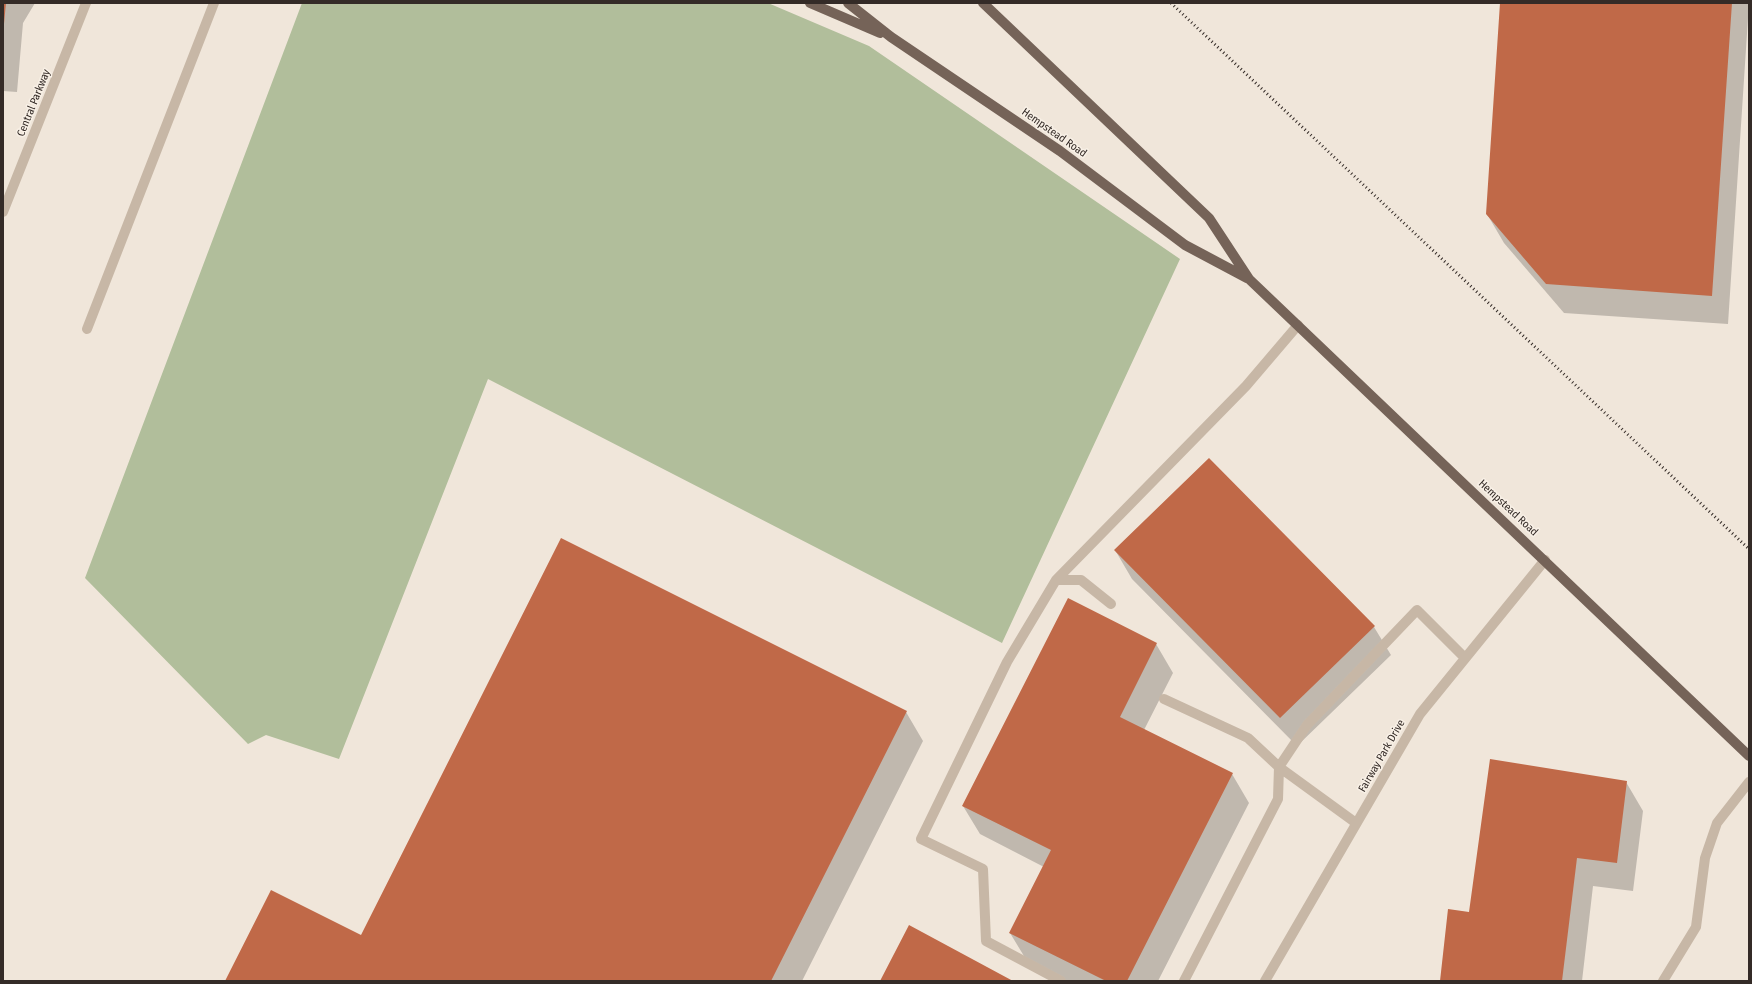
<!DOCTYPE html>
<html>
<head>
<meta charset="utf-8">
<style>
  body { margin:0 }
  #map { position:relative; width:1752px; height:984px; overflow:hidden; background:#f0e6da; font-family:"Fira Sans Condensed",sans-serif }
  canvas { display:block }
  .frame { position:absolute; inset:0; border:4px solid #342b27; pointer-events:none }
</style>
</head>
<body>
<div id="map">
<canvas width="1752" height="984"></canvas>
<div class="frame"></div>
</div>
<script>
const g = document.querySelector('canvas').getContext('2d');
g.lineJoin = 'round';
function paint(path, color) { g.fillStyle = color; g.fill(path, 'evenodd'); }
function trace(path, color, width, dash) { g.strokeStyle = color; g.lineWidth = width; g.lineCap = dash ? 'butt' : 'round'; g.setLineDash(dash || []); g.stroke(path); }
function drawText(font, color, halo, rows, align = 'center') {
  g.font = font + ' "Fira Sans Condensed",sans-serif'; g.lineWidth = 3; g.setLineDash([]); g.textBaseline = 'middle'; g.strokeStyle = halo; g.fillStyle = color; for (const [text, x, y, turn = 0] of rows) {
    g.save(); g.translate(x, y); g.rotate((+turn || 0) * Math.PI / 180); g.textAlign = isNaN(turn) ? turn : align; if (halo) g.strokeText(text, 0, 0); g.fillText(text, 0, 0); g.restore();
  }
}
const green = new Path2D(`
  M 302,3 L 768,3 L 869,46 L 1180,259 L 1002,643 L 488,379 L 339,759 L 266,735 L 248,744 L 85,578 Z`);
const shadow = new Path2D(`
  M 3,3 L 35,3 L 23,23 L 17,92 L 3,91 Z
  M 1501,3 L 1749,3 L 1728,324 L 1564,313 L 1504,243 L 1487,214 Z
  M 1115,550 L 1374,627 L 1391,655 L 1297,746 L 1132,579 Z
  M 1156,644 L 1173,673 L 1144,730 L 1232,774 L 1249,803 L 1158,981 L 1066,981 L 1027,961 L 1010,933 L 1044,867 L 980,834 L 963,806 Z
  M 906,712 L 923,741 L 802,981 L 226,981 L 362,936 Z
  M 1626,782 L 1643,811 L 1633,891 L 1593,886 L 1582,981 L 1441,981 L 1470,913 Z`);
const building = new Path2D(`
  M 3,3 L 6,3 L 4,24 L 3,24 Z
  M 1500,3 L 1732,3 L 1712,296 L 1546,284 L 1486,214 Z
  M 1209,458 L 1375,626 L 1280,718 L 1114,550 Z
  M 561,538 L 907,711 L 771,981 L 225,981 L 271,890 L 361,935 Z
  M 1068,598 L 1157,643 L 1120,717 L 1233,773 L 1127,981 L 1106,981 L 1009,933 L 1051,850 L 962,806 Z
  M 1490,759 L 1627,781 L 1617,863 L 1577,858 L 1562,981 L 1440,981 L 1448,909 L 1469,912 Z
  M 909,925 L 1013,981 L 880,981 Z`);
const minor = new Path2D(`
  M 3,212 L 86,3
  M 87,329 L 214,3
  M 1056,580 L 1246,386 L 1298,325
  M 1164,699 L 1248,738 L 1279,767 L 1278,799 L 1184,981
  M 1356,823 L 1279,767 L 1307,725 L 1417,610 L 1465,658
  M 1061,981 L 986,941 L 983,869 L 921,839 L 1007,662 L 1056,580 L 1081,580 L 1111,604
  M 1265,981 L 1420,714 L 1545,560
  M 1663,981 L 1696,927 L 1705,858 L 1717,823 L 1749,782`);
const major = new Path2D(`
  M 810,3 L 880,33
  M 848,3 L 891,37 L 1060,151 L 1185,245 L 1247,278
  M 983,3 L 1209,218 L 1249,279 L 1749,756`);
const rail = new Path2D(`
  M 1171,3 L 1749,549`);
const streetNames = [
  ["Central Parkway",34,103,-68],
  ["Hempstead Road",1054,133,35],
  ["Hempstead Road",1508,508,43],
  ["Fairway Park Drive",1382,756,-60]
];
paint(green, '#b1be9b');
paint(shadow, '#0003');
paint(building, '#c06948');
trace(minor, '#c7b7a6', 10);
trace(major, '#756358', 10);
trace(rail, '#342b27', 3, [1, 3]);
drawText('11px', '#342b27', '#f8f0e6', streetNames);
</script>
</body>
</html>
